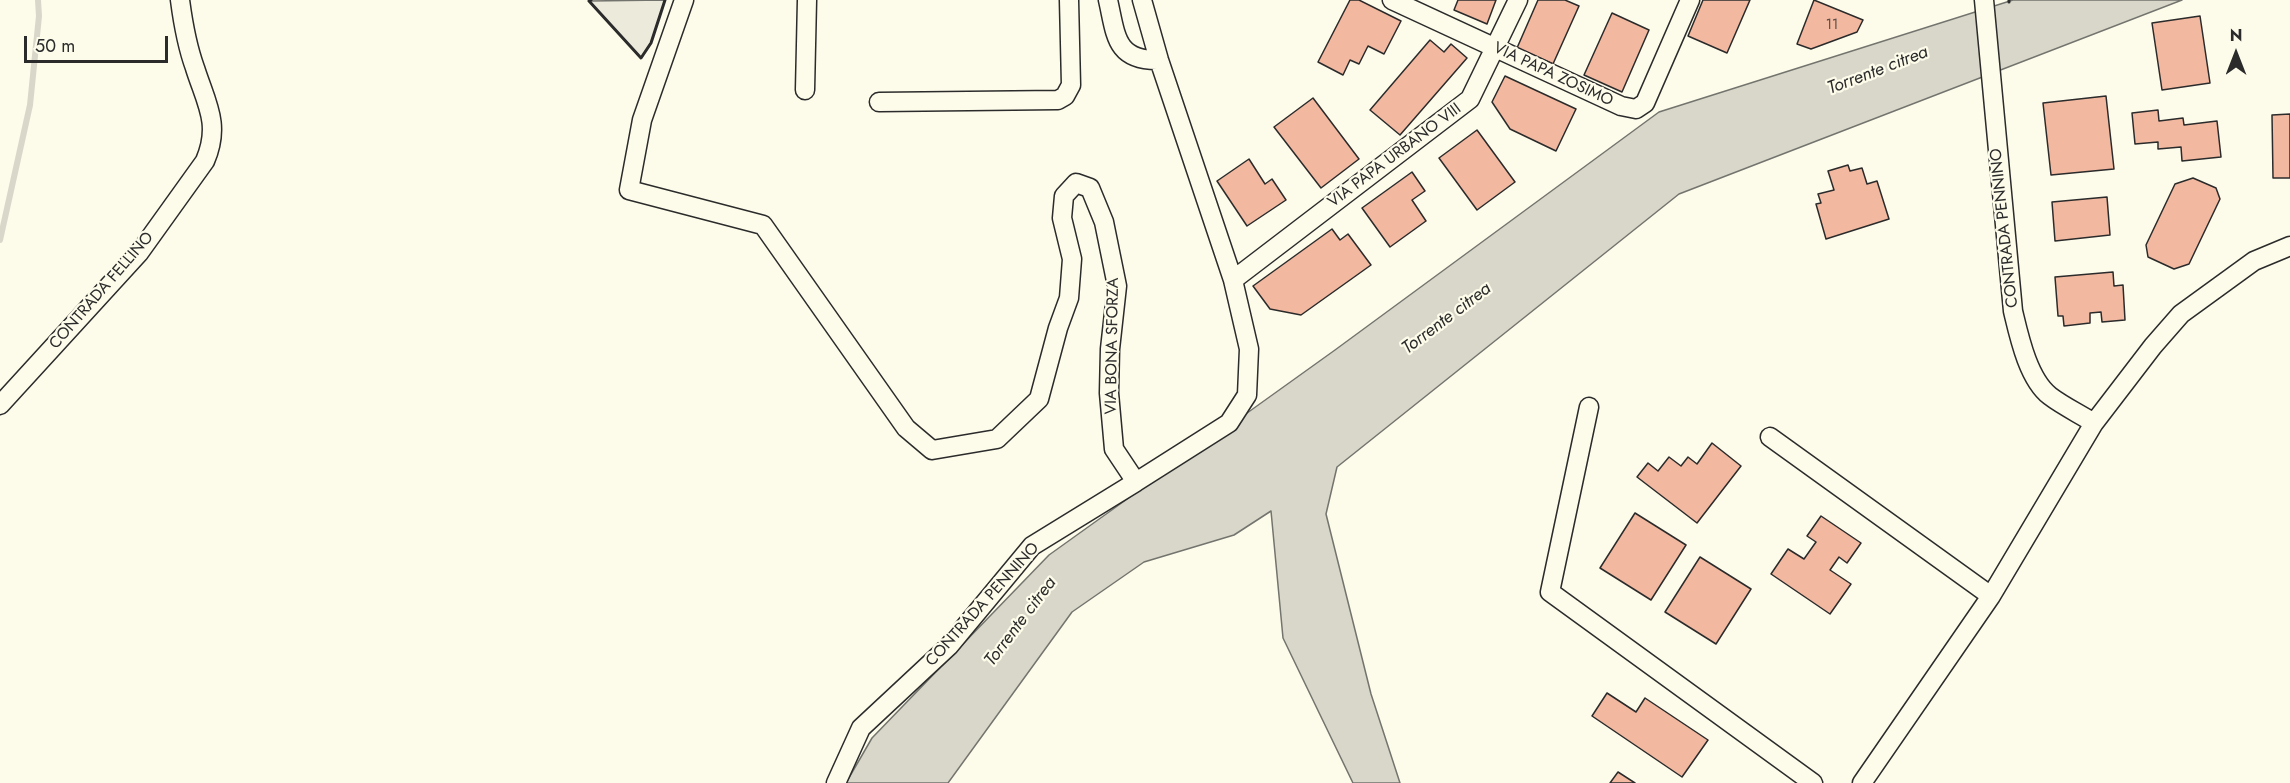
<!DOCTYPE html>
<html>
<head>
<meta charset="utf-8">
<style>
  body { margin:0 }
  #map { position:relative; width:2290px; height:783px; overflow:hidden; background:#fdfbea; font-family:Jost,sans-serif }
  canvas { display:block }
  .north { position:absolute; left:2206px; top:24px; width:60px; height:60px; -webkit-text-stroke:4px #fdfbea; paint-order:stroke; rotate:0deg; font-size:16px; font-weight:700; line-height:24px; text-align:center; color:#2b2b2b }
  .north::after { content:''; display:block; margin:auto; width:21px; height:27px; background:#2b2b2b; clip-path:polygon(50% 0,100% 100%,50% 72%,0 100%) }
  .scale { position:absolute; left:24px; top:36px; width:144px; height:27px; box-sizing:border-box; border:3px solid #2b2b2b; border-top:0; padding-left:8px; font-size:18px; line-height:21px; white-space:nowrap; color:#2b2b2b; -webkit-text-stroke:4px #fdfbea; paint-order:stroke }
</style>
</head>
<body>
<div id="map">
<canvas width="2290" height="783"></canvas>
<div class="north">N</div>
<div class="scale">50 m</div>
</div>
<script>
const g = document.querySelector('canvas').getContext('2d');
g.lineJoin = 'round';
function paint(path, color) { g.fillStyle = color; g.fill(path, 'evenodd'); }
function trace(path, color, width, dash) { g.strokeStyle = color; g.lineWidth = width; g.lineCap = dash ? 'butt' : 'round'; g.setLineDash(dash || []); g.stroke(path); }
function drawText(font, color, halo, rows, align = 'center') {
  g.font = font + ' Jost,sans-serif'; g.lineWidth = 4.5; g.setLineDash([]); g.textBaseline = 'middle'; g.strokeStyle = halo; g.fillStyle = color; for (const [text, x, y, turn = 0] of rows) {
    g.save(); g.translate(x, y); g.rotate((+turn || 0) * Math.PI / 180); g.textAlign = isNaN(turn) ? turn : align; if (halo) g.strokeText(text, 0, 0); g.fillText(text, 0, 0); g.restore();
  }
}
const parking = new Path2D(`
  M 665,0 L 651,43 L 641,58 L 589,1 Z`);
const water = new Path2D(`
  M 2013,0 L 2182,0 L 1679,194 L 1337,467 L 1326,514 L 1371,694 L 1400,783 L 1353,783 L 1283,638 L 1271,511 L 1234,535 L 1144,562 L 1072,612 L 948,783 L 846,783 L 872,738 L 1049,555 L 1335,350 L 1659,112 Z`);
const stream = new Path2D(`
  M 0,240 L 30,105 L 39,16 L 38,0`);
const building = new Path2D(`
  M 1350,0 L 1359,0 L 1401,21 L 1384,54 L 1368,46 L 1359,64 L 1350,60 L 1343,75 L 1318,62 Z
  M 1458,0 L 1496,0 L 1487,24 L 1454,10 Z
  M 1538,0 L 1565,0 L 1579,6 L 1553,64 L 1517,48 Z
  M 1703,0 L 1750,0 L 1727,53 L 1688,36 Z
  M 1814,0 L 1863,20 L 1857,32 L 1811,49 L 1797,44 Z
  M 1612,13 L 1649,30 L 1622,92 L 1584,75 Z
  M 2200,16 L 2210,83 L 2162,90 L 2152,23 Z
  M 1430,40 L 1444,52 L 1451,44 L 1467,58 L 1400,135 L 1370,110 Z
  M 1505,76 L 1576,109 L 1556,151 L 1510,129 L 1492,102 Z
  M 2106,96 L 2114,169 L 2051,175 L 2043,103 Z
  M 1313,98 L 1359,159 L 1321,188 L 1274,127 Z
  M 2158,110 L 2159,121 L 2183,118 L 2184,125 L 2217,121 L 2221,157 L 2182,161 L 2181,147 L 2158,149 L 2158,142 L 2135,144 L 2132,113 Z
  M 2290,114 L 2290,178 L 2273,178 L 2272,115 Z
  M 1477,130 L 1515,182 L 1477,210 L 1439,158 Z
  M 1249,159 L 1265,184 L 1272,179 L 1286,200 L 1247,226 L 1217,181 Z
  M 1848,165 L 1850,171 L 1862,168 L 1867,184 L 1877,181 L 1889,219 L 1826,239 L 1816,204 L 1821,203 L 1818,194 L 1834,190 L 1828,171 Z
  M 1412,172 L 1425,191 L 1412,200 L 1426,221 L 1390,247 L 1362,208 Z
  M 2193,178 L 2216,188 L 2220,199 L 2189,264 L 2174,269 L 2148,257 L 2146,245 L 2175,184 Z
  M 2107,197 L 2110,235 L 2055,241 L 2052,202 Z
  M 1332,229 L 1340,240 L 1348,234 L 1371,265 L 1301,315 L 1270,309 L 1253,286 Z
  M 2113,272 L 2114,286 L 2123,285 L 2125,320 L 2102,322 L 2101,312 L 2090,313 L 2090,323 L 2064,326 L 2063,316 L 2058,316 L 2055,277 Z
  M 1712,443 L 1741,466 L 1697,523 L 1637,477 L 1648,463 L 1658,471 L 1669,457 L 1681,466 L 1688,457 L 1697,464 Z
  M 1635,513 L 1686,545 L 1651,600 L 1600,568 Z
  M 1821,516 L 1861,543 L 1847,563 L 1839,557 L 1830,570 L 1851,584 L 1830,614 L 1771,574 L 1788,549 L 1804,559 L 1816,542 L 1807,536 Z
  M 1700,557 L 1751,589 L 1716,644 L 1665,612 Z
  M 1607,693 L 1636,712 L 1645,698 L 1708,740 L 1682,777 L 1592,716 Z
  M 1618,772 L 1635,783 L 1610,783 Z`);
const street = new Path2D(`
  M 684,0 L 642,120 L 629,190 L 763,225 L 906,428 L 932,450 L 997,439 L 1039,399 L 1058,328 L 1069,298 L 1072,259 L 1062,218 L 1064,196 L 1076,183 L 1090,188 L 1104,222 L 1117,286 L 1110,349 L 1109,393 L 1114,449 L 1136,482 L 1229,423 L 1247,395 L 1249,349 L 1233,280 L 1159,60 L 1142,0
  M 1108,0 C 1116,35 1115,61 1159,60
  M 1392,0 L 1621,106 L 1636,109 L 1645,103 L 1690,0
  M 1984,0 L 2013,311 C 2019,336 2028,379 2050,396 C 2063,406 2080,414 2094,423
  M 805,90 L 807,0
  M 879,102 L 1058,100 L 1065,96 L 1071,85 L 1069,0
  M 1233,280 L 1470,99 L 1518,0
  M 0,405 L 139,253 L 205,161 C 221,124 206,103 195,68 C 187,46 183,23 180,0
  M 1589,407 L 1550,592 L 1813,783
  M 1770,437 L 1991,596
  M 836,783 L 861,728 L 949,646 L 1032,546 L 1136,482
  M 1862,783 L 1991,596 L 2094,423 L 2153,346 L 2181,314 L 2254,261 L 2290,246`);
const wall = new Path2D(`
  M 591,0 L 589,1 L 641,58 L 651,43 L 665,0
  M 2009,2 L 2009,0`);
const numberNames = [
  ["11",1832,26]
];
const streetNames = [
  ["VIA PAPA ZOSIMO",1553,75,25],
  ["VIA PAPA URBANO VIII",1395,156,-37],
  ["CONTRADA PENNINO",2005,228,-96],
  ["CONTRADA FELLINO",102,291,-49],
  ["VIA BONA SFORZA",1113,346,-89],
  ["CONTRADA PENNINO",983,605,-48]
];
const waterNames = [
  ["Torrente citrea",1878,71,-21],
  ["Torrente citrea",1447,319,-37],
  ["Torrente citrea",1021,622,-53]
];
paint(parking, '#eceadb');
trace(parking, '#74746e', 1.5);
paint(water, '#d8d7c9');
trace(water, '#74746e', 1.5);
trace(stream, '#d8d7c9', 6);
paint(building, '#f2b8a0');
trace(building, '#2b2b2b', 1.5);
trace(street, '#2b2b2b', 21);
trace(street, '#fdfbea', 18);
trace(wall, '#2b2b2b', 3);
drawText('14px', '#5d4e48', null, numberNames);
drawText('16px', '#2b2b2b', '#fdfbea', streetNames);
drawText('italic 18px', '#2b2b2b', '#fdfbea', waterNames);
</script>
</body>
</html>
